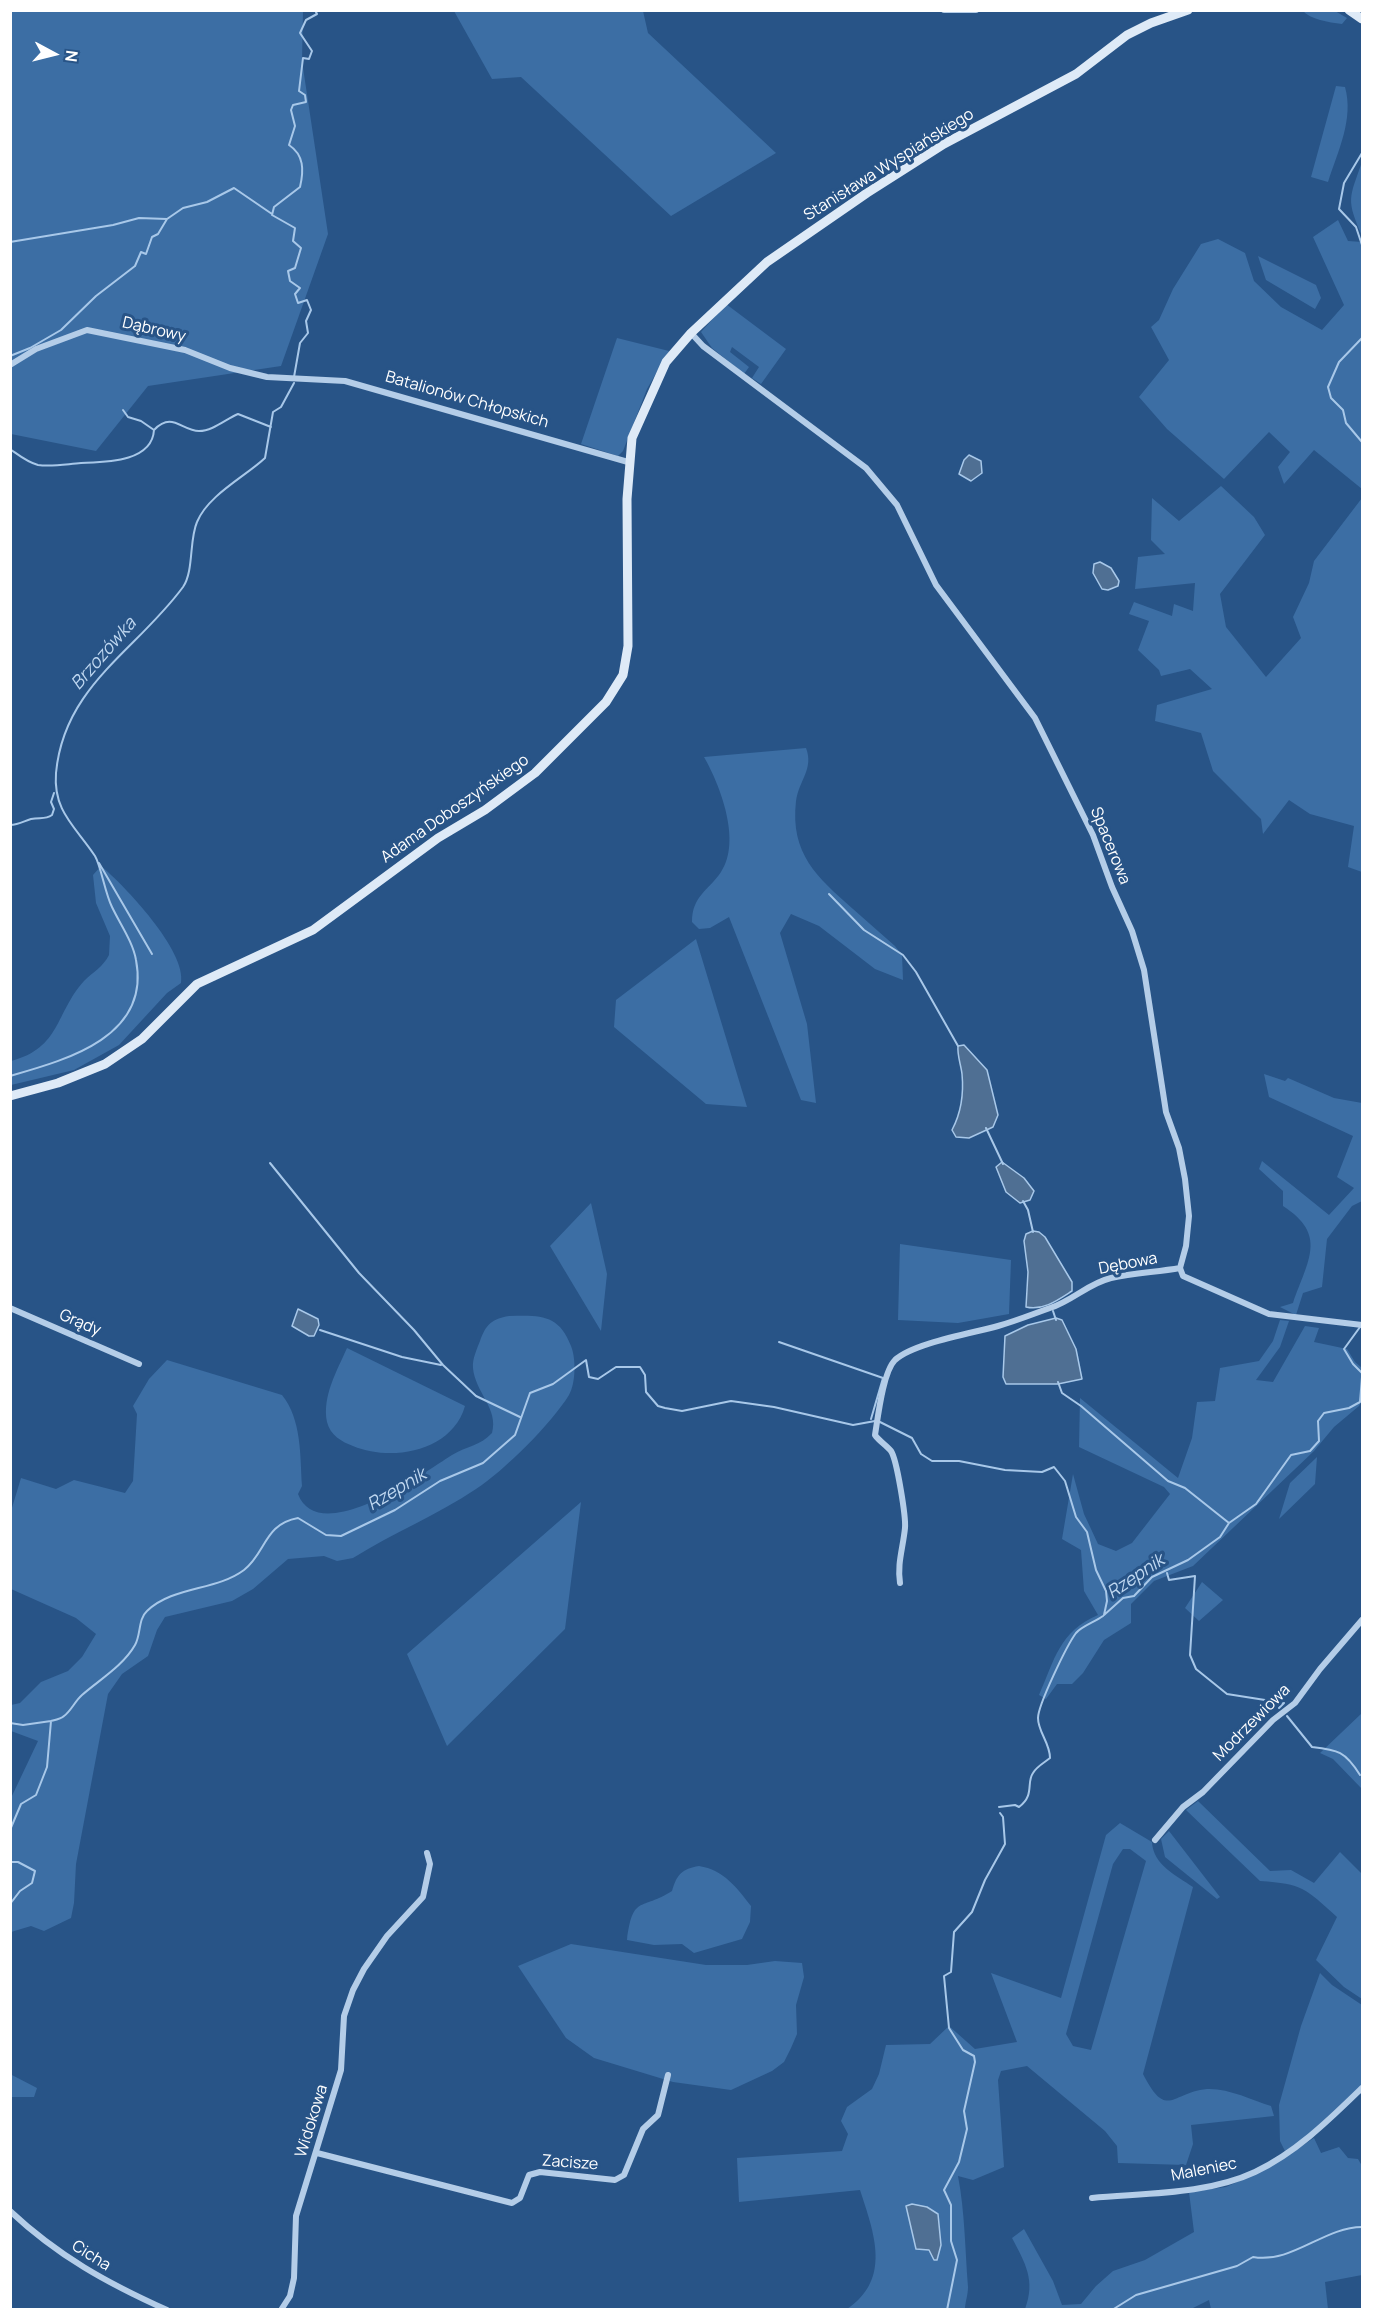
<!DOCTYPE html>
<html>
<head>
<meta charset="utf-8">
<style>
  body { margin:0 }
  #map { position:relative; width:1373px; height:2320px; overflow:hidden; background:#285487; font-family:Manrope,sans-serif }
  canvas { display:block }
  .frame { position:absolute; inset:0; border:12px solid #fff; pointer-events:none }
  .north { position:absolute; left:24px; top:24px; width:60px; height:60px; -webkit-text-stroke:4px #285487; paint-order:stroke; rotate:97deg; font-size:16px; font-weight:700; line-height:24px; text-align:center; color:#fff }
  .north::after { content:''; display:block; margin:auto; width:21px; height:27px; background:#fff; clip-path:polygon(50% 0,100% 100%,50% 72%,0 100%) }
</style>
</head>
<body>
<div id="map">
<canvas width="1373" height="2320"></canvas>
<div class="frame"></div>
<div class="north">N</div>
</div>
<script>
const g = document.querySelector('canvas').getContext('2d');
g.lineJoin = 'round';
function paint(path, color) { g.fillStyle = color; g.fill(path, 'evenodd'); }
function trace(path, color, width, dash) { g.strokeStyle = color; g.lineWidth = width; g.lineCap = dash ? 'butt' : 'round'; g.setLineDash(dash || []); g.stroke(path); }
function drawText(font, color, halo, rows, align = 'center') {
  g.font = font + ' Manrope,sans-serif'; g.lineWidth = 6; g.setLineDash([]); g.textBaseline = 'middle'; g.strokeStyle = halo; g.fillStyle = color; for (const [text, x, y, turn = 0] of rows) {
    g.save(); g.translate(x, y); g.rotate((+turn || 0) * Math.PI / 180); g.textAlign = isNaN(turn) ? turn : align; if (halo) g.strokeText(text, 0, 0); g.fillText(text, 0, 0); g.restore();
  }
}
const green = new Path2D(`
  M 1302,10 L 1335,11 L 1347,18 L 1342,24 C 1328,22 1311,20 1302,10 Z
  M 10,11 L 303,11 L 302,61 L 328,234 L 281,366 L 148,386 L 96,451 L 11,434 Z
  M 454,11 L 643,11 L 648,33 L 776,153 L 671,216 L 521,77 L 492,79 Z
  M 1336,86 L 1345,87 C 1354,119 1338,151 1328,182 L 1311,177 Z
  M 1362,162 L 1362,236 C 1346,199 1349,199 1362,162 Z
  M 1338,220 L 1348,241 L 1362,242 L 1362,489 L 1314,450 L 1284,484 L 1278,467 L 1290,452 L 1269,432 L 1224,479 L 1167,429 L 1139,397 L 1169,360 L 1151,327 L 1159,320 L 1173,289 L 1201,244 L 1218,239 L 1245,253 L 1254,281 L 1281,307 L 1322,330 L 1344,305 L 1313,237 Z
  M 1258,256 L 1316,285 L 1321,298 L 1315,309 L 1266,280 Z
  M 726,304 L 786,349 L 761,384 L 752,378 L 759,367 L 732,347 L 730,352 L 749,367 L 744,374 L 712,348 L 701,332 Z
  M 617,338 L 669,351 L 647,389 L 623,451 L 618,456 L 581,444 Z
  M 1221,486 L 1254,517 L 1265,535 L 1220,594 L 1226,627 L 1266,677 L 1301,638 L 1293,617 L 1309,583 L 1314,561 L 1362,498 L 1362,872 L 1348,867 L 1354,826 L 1310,814 L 1289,800 L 1263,834 L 1261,819 L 1213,771 L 1201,733 L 1155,721 L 1157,705 L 1212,689 L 1190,669 L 1161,676 L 1159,670 L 1138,650 L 1149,621 L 1129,614 L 1134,602 L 1172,616 L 1174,604 L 1193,611 L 1195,583 L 1135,589 L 1138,557 L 1165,554 L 1151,540 L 1152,498 L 1179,521 Z
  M 806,748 C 814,769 799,780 796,801 C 790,854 817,877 853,909 C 867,921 881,934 895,946 L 902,955 L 903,980 L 875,969 L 819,926 L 791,914 L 780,933 L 807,1024 L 816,1103 L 801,1100 L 729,917 L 710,928 L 699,929 L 692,922 C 692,896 708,891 721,872 C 742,841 720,785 704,757 Z
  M 101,866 C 124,885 187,951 181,983 L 167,993 L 119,1045 L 74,1070 L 11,1085 L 11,1061 C 61,1048 55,1013 84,981 C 93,972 103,967 109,955 L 110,936 L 96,903 L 93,875 Z
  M 696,939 L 747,1107 L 706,1104 L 614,1027 L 616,1000 Z
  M 1264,1074 L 1285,1081 L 1288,1078 L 1334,1098 L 1362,1103 L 1362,1201 L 1352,1206 L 1327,1239 L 1322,1287 L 1303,1293 L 1296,1315 L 1280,1307 L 1293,1303 C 1308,1260 1328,1235 1283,1206 L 1283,1191 L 1259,1169 L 1262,1161 L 1329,1215 L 1354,1188 L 1337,1177 L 1353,1136 L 1269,1097 Z
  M 591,1203 L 607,1274 L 601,1331 L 550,1246 Z
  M 900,1244 L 1011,1260 L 1009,1314 L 958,1323 L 898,1320 Z
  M 509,1316 C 540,1315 559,1314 571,1346 C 576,1358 576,1383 569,1395 C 551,1424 505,1470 476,1489 C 437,1515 393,1533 353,1558 L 337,1561 L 324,1556 L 288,1559 L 253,1589 L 232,1601 L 165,1617 L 157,1630 L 148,1656 L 122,1674 L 108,1694 L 76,1864 L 74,1903 L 71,1918 L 44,1931 L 31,1926 L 11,1932 L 11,1798 L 38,1741 L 11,1731 L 11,1705 L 20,1703 L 41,1682 L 68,1671 L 82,1657 L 96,1634 L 76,1618 L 11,1589 L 11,1511 L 21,1478 L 56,1489 L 74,1480 L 125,1493 L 133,1481 L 137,1414 L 133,1406 L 149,1379 L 167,1360 L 282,1395 C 302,1420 300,1456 302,1486 L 298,1494 C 319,1549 425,1472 452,1455 C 467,1446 480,1446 492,1433 C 499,1409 475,1392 473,1368 C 472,1359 477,1349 480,1341 C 486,1324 492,1319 509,1316 Z
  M 1280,1320 L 1289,1321 L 1280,1347 L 1256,1380 L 1273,1382 L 1305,1326 L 1319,1328 L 1314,1342 L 1347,1349 L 1355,1362 L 1362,1368 L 1362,1400 L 1359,1406 L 1334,1427 L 1314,1451 L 1193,1566 L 1154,1581 L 1131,1604 L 1131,1623 L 1104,1640 L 1083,1673 L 1072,1684 L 1057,1684 L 1046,1699 L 1039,1695 C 1055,1659 1059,1632 1098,1615 L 1084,1591 L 1081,1550 L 1062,1539 L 1073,1474 L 1084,1514 L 1098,1544 L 1116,1551 L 1132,1543 L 1170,1494 L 1164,1487 L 1079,1447 L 1080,1398 L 1178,1478 L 1192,1438 L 1197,1402 L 1215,1401 L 1220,1368 L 1259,1361 L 1273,1341 Z
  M 347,1348 L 465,1406 C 452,1452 391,1462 353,1446 C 342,1442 330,1435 327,1422 C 322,1396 337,1371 347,1348 Z
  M 1317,1457 L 1315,1484 L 1279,1519 L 1290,1483 Z
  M 581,1502 L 565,1629 L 447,1746 L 407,1654 Z
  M 1202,1582 L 1223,1600 L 1199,1621 L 1185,1608 Z
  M 1362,1713 L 1362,1789 L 1333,1759 L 1320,1753 Z
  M 1198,1801 L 1270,1871 L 1291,1870 L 1314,1883 L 1340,1852 L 1362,1874 L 1362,1999 L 1344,1987 L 1316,1960 L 1337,1917 C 1305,1888 1303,1884 1260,1881 L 1186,1810 Z
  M 1120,1823 L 1152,1842 C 1153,1865 1177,1876 1193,1887 L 1143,2074 C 1167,2121 1172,2092 1207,2089 C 1228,2088 1252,2100 1271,2106 L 1274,2116 L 1191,2125 L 1193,2144 L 1186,2165 L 1118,2163 L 1117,2146 L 1105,2131 L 1027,2066 L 1001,2071 L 998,2080 L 1004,2167 L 973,2180 L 958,2176 C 965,2213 965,2249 968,2287 C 968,2295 965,2303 965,2309 L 847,2309 C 892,2279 874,2233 860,2190 L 739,2202 L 737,2158 L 842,2151 L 848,2134 L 841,2121 L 847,2107 L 872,2089 L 879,2074 L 886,2045 L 930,2044 L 949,2026 L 975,2049 L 1017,2042 L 991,1973 L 1061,1998 L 1106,1835 ZM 1123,1849 L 1130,1849 L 1146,1861 L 1091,2050 L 1073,2046 L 1066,2034 L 1113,1864 Z
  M 1169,1831 L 1220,1897 L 1217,1899 L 1165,1857 L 1161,1839 Z
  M 699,1866 C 724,1870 736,1887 751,1906 L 750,1922 L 742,1939 L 694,1953 L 682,1944 L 654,1945 L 627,1940 C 633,1894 641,1911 672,1891 C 677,1874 682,1869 699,1866 Z
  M 571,1944 L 706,1965 L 747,1965 L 775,1961 L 802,1963 L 804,1977 L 796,2005 L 797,2034 L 791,2048 L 784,2062 L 772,2071 L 731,2090 L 673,2082 L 594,2058 L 566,2038 L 518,1966 Z
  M 1320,1973 L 1332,1985 L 1362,2005 L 1362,2085 L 1301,2141 L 1285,2151 L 1280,2141 L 1279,2105 L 1301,2026 Z
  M 10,2074 L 37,2088 L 34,2097 L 11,2097 Z
  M 1314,2138 L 1321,2153 L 1339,2147 L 1348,2158 L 1358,2159 L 1362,2166 L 1362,2275 L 1325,2282 L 1328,2309 L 1211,2309 L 1209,2300 L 1189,2310 L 1025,2309 C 1036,2280 1025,2263 1012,2238 L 1024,2229 L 1053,2281 L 1062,2305 L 1081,2304 L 1096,2286 L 1113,2271 L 1145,2260 L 1194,2232 L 1189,2192 L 1226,2187 L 1264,2170 Z`);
const water = new Path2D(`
  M 969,455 L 981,461 L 982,473 L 971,481 L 959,474 L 964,460 Z
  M 1100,562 L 1111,568 L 1119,581 L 1118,586 L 1108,590 L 1102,589 L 1093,573 L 1094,564 Z
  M 964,1045 L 987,1070 L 998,1115 L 993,1127 L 969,1138 L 956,1137 L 952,1130 C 961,1113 964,1095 962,1074 C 961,1065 957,1055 958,1046 Z
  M 1002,1162 L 1024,1178 L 1034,1191 L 1030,1200 L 1020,1203 L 1006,1192 L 996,1167 Z
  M 1033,1231 L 1039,1232 L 1045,1237 L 1072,1282 L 1072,1291 C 1058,1300 1043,1311 1026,1307 L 1028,1272 L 1024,1241 L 1026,1234 Z
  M 298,1309 L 318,1319 L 319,1325 L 314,1336 L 309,1336 L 292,1326 Z
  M 1056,1318 L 1062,1320 L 1076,1349 L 1082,1379 L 1058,1384 L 1006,1384 L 1003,1377 L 1005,1336 L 1028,1325 Z
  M 912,2204 L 927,2207 L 938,2214 L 941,2245 L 937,2260 L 934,2260 L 929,2250 L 916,2249 L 906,2206 Z`);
const stream = new Path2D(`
  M 1362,153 L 1344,183 L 1339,209 L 1356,227 L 1362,245
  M 10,242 L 113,225 L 139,218 L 167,219 L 183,208 L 207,202 L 234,188 L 272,214
  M 1362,338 L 1339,362 L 1328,387 L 1331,398 L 1343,410 L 1346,423 L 1362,442
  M 10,356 L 30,348 L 61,330 L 96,296 L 135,266 L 141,252 L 146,254 L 152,237 L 158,234 L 167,219
  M 294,377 L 300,343 L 308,333 L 306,321 L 311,310 L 307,300 L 298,303 L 295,294 L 300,288 L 290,281 L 288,271 L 295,268 L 301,248 L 293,241 L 295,228 L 272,215 L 274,207 L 300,187 C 304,170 304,155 289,145 L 295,126 L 291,110 L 293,105 L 306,102 L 305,95 L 299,91 L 303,58 L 309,59 L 312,51 L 300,33 L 306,20 L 317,14 L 315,10
  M 123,410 L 128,417 L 141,421 L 154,430 C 172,411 182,431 199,431 C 213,431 226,419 238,414 L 271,427
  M 10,449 C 20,456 27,462 38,465 C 52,467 67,464 81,463 C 103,462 152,463 154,430
  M 10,825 C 19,825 24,821 31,819 C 40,817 45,820 52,815 L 54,809 L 51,802 L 54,793
  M 99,863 L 152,954
  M 829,894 L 864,930 L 903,955 L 916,972 L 958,1046
  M 10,1076 C 66,1060 151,1037 136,960 C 133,942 120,924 112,907 C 105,893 101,866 95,856 C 75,826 53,811 56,773 C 64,686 136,651 183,587 C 194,571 189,540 197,522 C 208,495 246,476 265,458 L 273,412 L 281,407 L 294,383
  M 986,1128 L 1003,1164
  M 270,1163 L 359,1273 L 414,1330 L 443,1365 L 476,1396 L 520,1417
  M 1023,1201 L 1028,1210 L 1033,1232
  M 1053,1311 L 1056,1320
  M 1360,1327 L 1344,1349 L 1353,1364 L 1362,1373
  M 320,1330 L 402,1357 L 441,1365
  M 779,1342 L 883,1378 L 871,1419
  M 1058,1382 L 1062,1393 L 1081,1406 L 1168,1481 L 1185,1488 L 1229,1523
  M 880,1422 L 912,1438 L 921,1454 L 932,1461 L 959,1461 L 1005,1470 L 1042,1472 L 1054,1467 L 1065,1481 L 1076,1517 L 1087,1532 L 1096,1570 L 1106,1591 L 1107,1601 L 1104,1615 L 1123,1598 L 1134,1596 L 1152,1577 L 1188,1560 L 1220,1537 L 1229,1523 L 1256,1504 L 1291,1455 L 1310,1451 L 1319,1441 L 1318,1421 L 1324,1413 L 1349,1408 L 1360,1402 L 1362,1377
  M 1167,1573 L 1169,1580 L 1195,1576 L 1190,1655 L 1196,1669 L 1227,1694 L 1284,1703 L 1279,1708
  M 1287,1716 L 1312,1747 C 1338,1750 1345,1751 1360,1775
  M 10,1723 L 23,1725 L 51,1721
  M 999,1807 L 1015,1805 L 1019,1807 C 1035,1795 1026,1783 1033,1773 C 1037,1766 1044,1763 1050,1758 C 1050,1743 1038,1732 1038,1718 C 1038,1705 1067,1645 1076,1633 C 1082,1626 1095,1622 1103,1616
  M 10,1830 L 21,1804 L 36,1795 L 47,1767 L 51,1721 C 55,1720 61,1719 64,1716 C 71,1711 75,1701 82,1695 C 99,1680 123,1666 135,1645 C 141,1635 138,1619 147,1611 C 173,1586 216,1591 244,1570 C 266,1553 264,1524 298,1518 L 326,1535 L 341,1536 L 395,1510 L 440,1481 L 483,1463 L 515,1435 L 530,1393 L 553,1384 L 586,1360 L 589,1377 L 598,1379 L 616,1367 L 640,1367 L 645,1375 L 646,1392 L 658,1406 L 665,1408 L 682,1411 L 731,1401 L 774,1407 L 853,1425 L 875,1421
  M 10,1862 L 18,1862 L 35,1871 L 32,1883 L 20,1891 L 10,1904
  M 947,2310 L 957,2260 L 951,2241 L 951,2205 L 944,2190 L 959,2162 L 967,2129 L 964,2111 L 975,2062 L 974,2056 L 963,2050 L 949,2028 L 944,1976 L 951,1972 L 954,1932 L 972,1912 L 985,1880 L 1005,1844 L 1003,1817 L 1000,1813
  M 1112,2310 L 1136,2295 L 1237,2266 L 1253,2257 C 1292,2264 1324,2227 1362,2227`);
const street = new Path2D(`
  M 944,10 L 976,10
  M 691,333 L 703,346 L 866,468 L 897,505 L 936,585 L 1035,718 L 1093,835 L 1112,887 L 1132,931 L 1144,970 L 1166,1112 L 1179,1148 L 1185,1179 L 1189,1216 L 1186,1246 L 1180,1268
  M 10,365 L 36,349 L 87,330 L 185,350 L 230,368 L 267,377 L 345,381 L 628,462
  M 10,1308 L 139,1364
  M 900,1583 C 897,1564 903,1548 905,1528 C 906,1517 897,1460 891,1451 C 886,1445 879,1441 875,1435 C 878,1417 883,1372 895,1360 C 913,1343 973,1333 998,1326 C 1016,1321 1033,1314 1050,1308 C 1072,1301 1089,1283 1111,1278 C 1134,1273 1157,1272 1180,1268 L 1183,1276 L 1269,1314 L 1362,1325
  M 1155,1840 L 1183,1807 L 1203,1792 L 1273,1720 L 1295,1703 L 1320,1669 L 1362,1620
  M 317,2153 L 512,2203 L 520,2198 L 529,2175 L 540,2172 L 615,2180 L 624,2175 L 643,2129 L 658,2115 L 668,2075
  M 1092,2198 C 1144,2193 1206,2195 1255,2172 C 1297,2152 1330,2119 1362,2088
  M 10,2211 C 58,2256 107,2283 167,2310
  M 281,2310 L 290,2296 L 294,2278 L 296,2216 L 341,2070 L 344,2016 L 353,1990 L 364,1969 L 387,1936 L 423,1897 L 430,1864 L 427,1853`);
const secondary = new Path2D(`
  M 1349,10 L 1362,19
  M 10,1096 L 58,1083 L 105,1064 L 142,1039 L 197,984 L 313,930 L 438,838 L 485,810 L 535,773 L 606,702 L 623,675 L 628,646 L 627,499 L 632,438 L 666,362 L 691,333 L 767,262 L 867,193 L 944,144 L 1076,74 L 1127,35 L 1151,23 L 1188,10`);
const streetNames = [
  ["Stanisława Wyspiańskiego",889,165,-32],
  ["Dąbrowy",154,330,13],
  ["Batalionów Chłopskich",467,400,16],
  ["Adama Doboszyńskiego",455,809,-35],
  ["Spacerowa",1110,846,68],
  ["Dębowa",1128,1264,-11],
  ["Grądy",80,1323,23],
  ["Modrzewiowa",1252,1723,-45],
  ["Widokowa",312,2121,-73],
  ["Zacisze",570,2163,4],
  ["Maleniec",1204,2170,-11],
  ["Cicha",91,2256,32]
];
const waterNames = [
  ["Brzozówka",104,654,-49],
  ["Rzepnik",397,1490,-31],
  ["Rzepnik",1136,1577,-34]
];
paint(green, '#3c6ea4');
paint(water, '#4f6f93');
trace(water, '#a8c8e9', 1.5);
trace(stream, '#a8c8e9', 2);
trace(street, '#b4cde8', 6);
trace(secondary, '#deeaf7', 9);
drawText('16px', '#fff', '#285487', streetNames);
drawText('italic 18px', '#bfd7f0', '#285487', waterNames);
</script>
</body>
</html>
